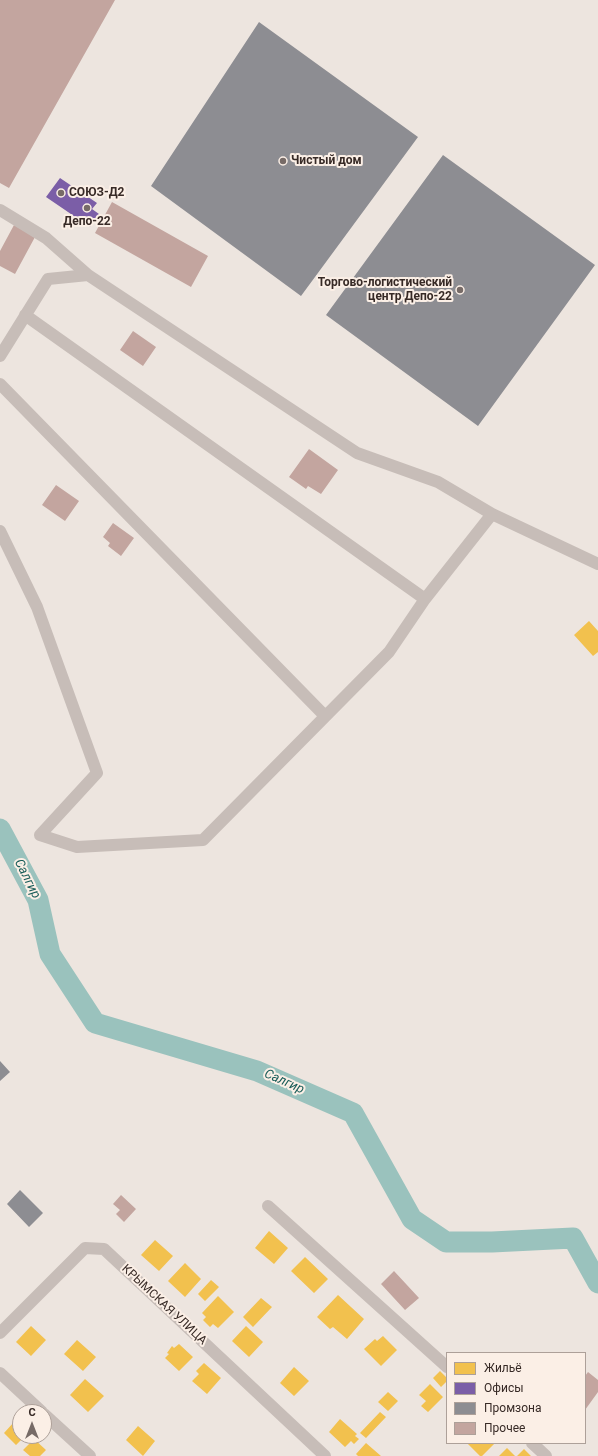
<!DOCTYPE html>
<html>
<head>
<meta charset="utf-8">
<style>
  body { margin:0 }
  #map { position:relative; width:598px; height:1456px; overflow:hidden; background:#ede5df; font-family:Roboto,sans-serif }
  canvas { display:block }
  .legend { position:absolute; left:446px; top:1352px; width:140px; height:92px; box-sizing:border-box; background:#fbefe6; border:1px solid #ada099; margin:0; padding:5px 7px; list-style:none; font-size:12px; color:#372a26 }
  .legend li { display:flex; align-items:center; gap:8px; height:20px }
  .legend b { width:20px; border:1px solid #ada099 }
  .north { position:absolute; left:12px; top:1404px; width:40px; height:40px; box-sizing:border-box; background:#fbefe6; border:1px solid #ada099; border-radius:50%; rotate:0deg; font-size:11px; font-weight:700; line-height:16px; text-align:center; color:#372a26 }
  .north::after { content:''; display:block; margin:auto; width:14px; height:18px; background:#776b67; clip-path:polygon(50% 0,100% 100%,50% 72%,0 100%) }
</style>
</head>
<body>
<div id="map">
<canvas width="598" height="1456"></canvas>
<ul class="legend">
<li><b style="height:11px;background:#f2c14e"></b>Жильё</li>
<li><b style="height:11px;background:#7b5ea7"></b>Офисы</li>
<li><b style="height:11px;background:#8d8d92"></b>Промзона</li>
<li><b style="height:11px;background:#c3a59f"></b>Прочее</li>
</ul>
<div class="north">С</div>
</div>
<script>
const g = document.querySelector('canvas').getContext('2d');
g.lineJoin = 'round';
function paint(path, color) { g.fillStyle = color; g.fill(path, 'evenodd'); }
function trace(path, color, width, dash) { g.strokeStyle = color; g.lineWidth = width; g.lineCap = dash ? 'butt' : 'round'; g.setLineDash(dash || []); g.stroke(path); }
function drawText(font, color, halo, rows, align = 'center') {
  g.font = font + ' Roboto,sans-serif'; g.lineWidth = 4; g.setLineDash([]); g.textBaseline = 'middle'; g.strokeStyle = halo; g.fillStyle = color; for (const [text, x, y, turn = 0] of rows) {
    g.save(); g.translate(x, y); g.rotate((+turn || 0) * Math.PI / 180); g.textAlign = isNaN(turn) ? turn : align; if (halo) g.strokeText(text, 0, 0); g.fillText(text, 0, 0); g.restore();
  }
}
const homes = new Path2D(`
  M 589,621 L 598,631 L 598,652 L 593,656 L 574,635 Z
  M 269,1231 L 288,1248 L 274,1264 L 255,1248 Z
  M 155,1240 L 173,1256 L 159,1271 L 141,1255 Z
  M 305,1257 L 328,1279 L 314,1293 L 291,1271 Z
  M 185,1263 L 201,1279 L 185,1297 L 168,1281 Z
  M 211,1280 L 219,1287 L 205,1301 L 198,1294 Z
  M 338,1295 L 364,1319 L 347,1339 L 333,1327 L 330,1329 L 317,1317 Z
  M 218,1296 L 234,1312 L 218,1328 L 213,1324 L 210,1327 L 203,1320 L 206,1317 L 202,1313 Z
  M 261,1298 L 272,1307 L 253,1327 L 243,1317 Z
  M 31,1326 L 46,1340 L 31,1356 L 16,1342 Z
  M 246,1326 L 263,1342 L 249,1357 L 232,1341 Z
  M 383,1336 L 397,1350 L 381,1366 L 364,1349 L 375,1339 L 377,1341 Z
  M 77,1340 L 96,1357 L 83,1371 L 64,1354 Z
  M 179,1344 L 193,1357 L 179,1371 L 165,1358 L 169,1354 L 167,1353 L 172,1346 L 174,1348 Z
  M 204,1363 L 221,1378 L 207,1394 L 192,1381 L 199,1374 L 196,1371 Z
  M 294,1367 L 309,1381 L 294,1396 L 280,1383 Z
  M 440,1371 L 447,1378 L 447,1381 L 441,1387 L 433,1378 Z
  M 85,1379 L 104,1396 L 88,1412 L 70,1395 Z
  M 430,1384 L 443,1397 L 428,1412 L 421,1406 L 426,1401 L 419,1395 Z
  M 388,1392 L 398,1401 L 388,1411 L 378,1402 Z
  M 380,1412 L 386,1417 L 366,1438 L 360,1433 Z
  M 340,1419 L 357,1434 L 355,1436 L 359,1439 L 354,1444 L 351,1441 L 345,1447 L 329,1432 Z
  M 14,1422 L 20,1428 L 20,1436 L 25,1436 L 16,1445 L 4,1433 Z
  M 138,1426 L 155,1441 L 143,1456 L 126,1440 Z
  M 34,1439 L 46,1450 L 40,1456 L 30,1456 L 23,1450 Z
  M 366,1443 L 381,1456 L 358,1456 L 356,1454 Z
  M 467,1443 L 495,1443 L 482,1456 L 480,1456 Z
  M 507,1448 L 515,1456 L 499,1456 Z
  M 524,1449 L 531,1456 L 517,1456 Z`);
const offices = new Path2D(`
  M 60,178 L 97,203 L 92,209 L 99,214 L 90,227 L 46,197 Z`);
const industry = new Path2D(`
  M 259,22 L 418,137 L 301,296 L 151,186 Z
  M 443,155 L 595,265 L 478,426 L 326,315 Z
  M 0,1061 L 10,1072 L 0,1081 Z
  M 20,1190 L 43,1213 L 29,1227 L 7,1204 Z`);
const river = new Path2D(`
  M 0,829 L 38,900 L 50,954 L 95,1023 L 257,1071 L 353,1113 L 412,1219 L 446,1242 L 492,1242 L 573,1238 L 598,1283`);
const building = new Path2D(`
  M 0,0 L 115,0 L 9,188 L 0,183 Z
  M 112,202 L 208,256 L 191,287 L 95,233 Z
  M 14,225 L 35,237 L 15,274 L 0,266 L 0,251 Z
  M 133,331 L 156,347 L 143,366 L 120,350 Z
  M 309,449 L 338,470 L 321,494 L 308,486 L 306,489 L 289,477 Z
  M 56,485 L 79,501 L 65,521 L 42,505 Z
  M 113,523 L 134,538 L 121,556 L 108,546 L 110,543 L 103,537 Z
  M 121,1195 L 136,1209 L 124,1222 L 116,1214 L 120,1210 L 113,1204 Z
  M 394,1271 L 419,1298 L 405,1310 L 381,1284 Z
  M 588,1372 L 598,1380 L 598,1392 L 585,1410 L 585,1376 Z`);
const minor = new Path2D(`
  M 0,210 L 46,238 L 88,275 L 357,453 L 438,482 L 492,514 L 598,564
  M 25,315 L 425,599
  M 0,356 L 48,279 L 88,275
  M 0,384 L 325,716
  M 0,531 L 37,607 L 97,773 L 40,835 L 77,847 L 203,840 L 389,652 L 425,599 L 492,514
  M 268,1206 L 447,1367
  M 0,1333 L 85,1248 L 104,1249 L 325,1456
  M 0,1373 L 42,1412
  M 44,1414 L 90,1456
  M 532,1443 L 546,1456`);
const markers = [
  [283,161,4,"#776b67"],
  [61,193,4,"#776b67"],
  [87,208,4,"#776b67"],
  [460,290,4,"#776b67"]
];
const poiNames = [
  ["Чистый дом",291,161],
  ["СОЮЗ-Д2",69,193],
  ["Депо-22",87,222,"center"],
  ["Торгово-логистический",452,283,"right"],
  ["центр Депо-22",452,297,"right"]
];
const streetNames = [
  ["КРЫМСКАЯ УЛИЦА",164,1305,43]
];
const waterNames = [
  ["Салгир",27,879,63],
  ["Салгир",284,1082,24]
];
paint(homes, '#f2c14e');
paint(offices, '#7b5ea7');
paint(industry, '#8d8d92');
trace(river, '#9ac2bd', 21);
paint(building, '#c3a59f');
trace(minor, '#c7bdb8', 12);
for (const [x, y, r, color] of markers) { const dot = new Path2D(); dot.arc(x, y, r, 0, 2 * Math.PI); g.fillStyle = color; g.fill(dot); trace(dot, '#fbefe6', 1.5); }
drawText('bold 12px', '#372a26', '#fbefe6', poiNames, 'left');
drawText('12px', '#372a26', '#fbefe6', streetNames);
drawText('italic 13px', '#185c58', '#fbefe6', waterNames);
</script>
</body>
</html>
